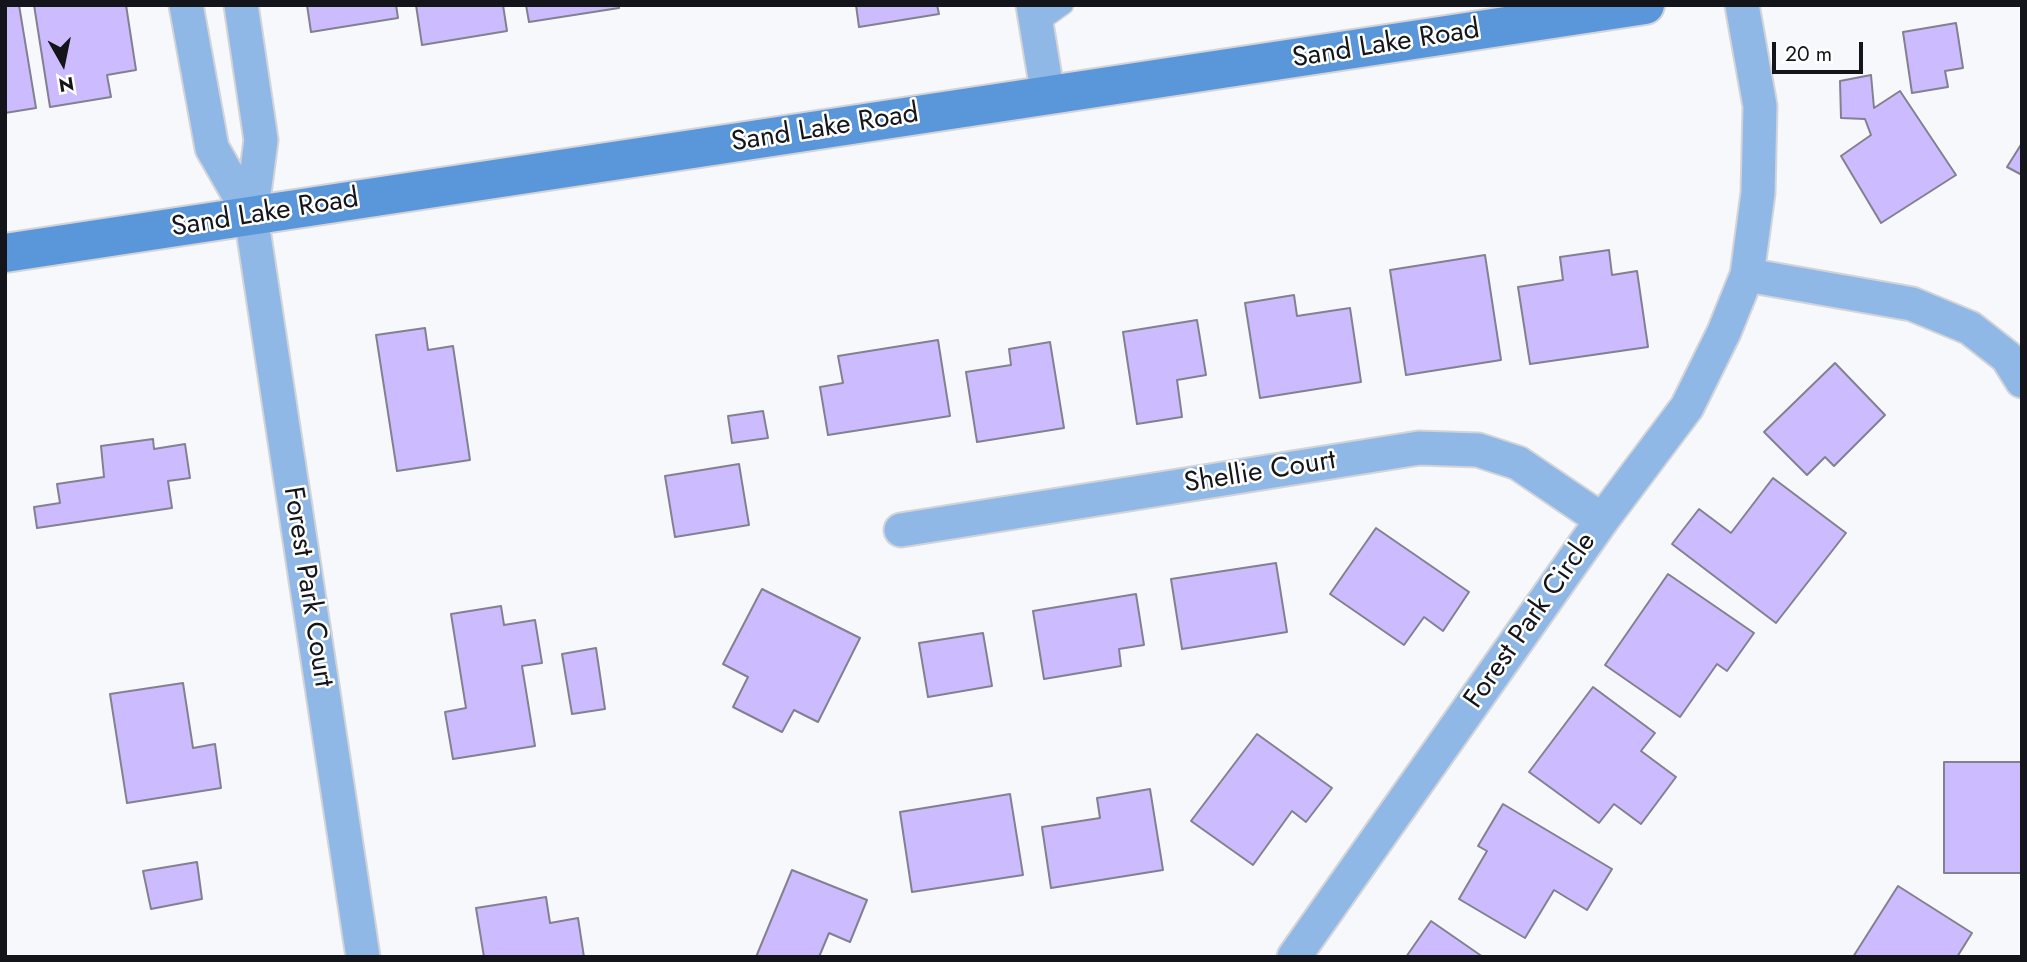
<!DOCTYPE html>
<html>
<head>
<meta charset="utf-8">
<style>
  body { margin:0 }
  #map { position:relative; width:2027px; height:962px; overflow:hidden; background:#f7f8fc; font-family:Jost,sans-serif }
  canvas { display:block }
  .frame { position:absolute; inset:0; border:7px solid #13151b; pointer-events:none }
  .north { position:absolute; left:28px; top:28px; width:70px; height:70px; -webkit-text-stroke:5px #fff; paint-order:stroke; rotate:171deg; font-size:19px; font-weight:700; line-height:28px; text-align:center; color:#13151b }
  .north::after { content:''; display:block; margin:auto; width:24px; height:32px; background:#13151b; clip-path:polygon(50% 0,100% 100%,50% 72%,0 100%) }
  .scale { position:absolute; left:1772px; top:42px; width:91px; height:32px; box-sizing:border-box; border:4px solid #13151b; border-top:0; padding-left:9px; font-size:21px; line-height:24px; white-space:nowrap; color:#13151b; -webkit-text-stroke:5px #fff; paint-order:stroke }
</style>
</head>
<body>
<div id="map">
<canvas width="2027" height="962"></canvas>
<div class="frame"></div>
<div class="north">N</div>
<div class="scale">20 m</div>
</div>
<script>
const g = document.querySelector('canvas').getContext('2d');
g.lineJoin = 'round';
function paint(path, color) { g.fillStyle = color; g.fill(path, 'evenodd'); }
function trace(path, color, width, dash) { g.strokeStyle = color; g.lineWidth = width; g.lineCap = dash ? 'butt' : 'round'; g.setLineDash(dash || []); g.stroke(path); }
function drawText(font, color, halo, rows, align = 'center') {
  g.font = font + ' Jost,sans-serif'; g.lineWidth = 5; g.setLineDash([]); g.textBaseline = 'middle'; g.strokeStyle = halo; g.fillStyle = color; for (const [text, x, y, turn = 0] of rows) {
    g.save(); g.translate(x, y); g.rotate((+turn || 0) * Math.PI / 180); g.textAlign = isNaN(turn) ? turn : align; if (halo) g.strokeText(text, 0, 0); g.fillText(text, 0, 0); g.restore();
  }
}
const building = new Path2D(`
  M 5,5 L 19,5 L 36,108 L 5,113 Z
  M 34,5 L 126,5 L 136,70 L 107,75 L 111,97 L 50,107 Z
  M 307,5 L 396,5 L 398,18 L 311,32 Z
  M 416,5 L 503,5 L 507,31 L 422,45 Z
  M 526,5 L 619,5 L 619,8 L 529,22 Z
  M 856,5 L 937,5 L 939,14 L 859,27 Z
  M 1956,23 L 1963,68 L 1945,71 L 1948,87 L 1912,93 L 1903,32 Z
  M 1871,75 L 1874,108 L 1900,91 L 1956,175 L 1881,223 L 1841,156 L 1871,135 L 1865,119 L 1841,118 L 1840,81 Z
  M 2022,143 L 2022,175 L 2007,167 Z
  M 1609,250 L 1612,275 L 1637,271 L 1648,347 L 1530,364 L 1518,287 L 1563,280 L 1560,257 Z
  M 1485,255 L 1501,360 L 1406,375 L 1390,270 Z
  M 1294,295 L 1297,316 L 1350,308 L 1361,382 L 1260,398 L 1245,303 Z
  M 1197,320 L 1206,375 L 1177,380 L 1182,417 L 1137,424 L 1123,332 Z
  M 425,328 L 428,350 L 453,346 L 470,460 L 397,471 L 376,335 Z
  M 938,340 L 950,416 L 828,435 L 820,387 L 843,383 L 838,356 Z
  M 1050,342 L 1064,428 L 977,442 L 966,372 L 1011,365 L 1009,349 Z
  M 1835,363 L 1885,415 L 1834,466 L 1825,457 L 1807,475 L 1764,432 Z
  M 763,411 L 768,438 L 732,443 L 728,416 Z
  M 153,439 L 154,449 L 185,444 L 190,478 L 168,481 L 172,508 L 37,528 L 34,507 L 60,503 L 57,484 L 104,477 L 101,446 Z
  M 739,464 L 749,525 L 675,537 L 665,476 Z
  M 1773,478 L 1846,533 L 1776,623 L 1672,544 L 1699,509 L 1731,533 Z
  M 1376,528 L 1469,592 L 1443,631 L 1424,617 L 1404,645 L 1330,594 Z
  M 1276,563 L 1287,632 L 1182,649 L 1171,579 Z
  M 1668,574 L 1754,633 L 1727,671 L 1717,664 L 1680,717 L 1605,665 Z
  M 762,589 L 860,638 L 818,722 L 794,710 L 782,732 L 733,707 L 748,677 L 723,664 Z
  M 1136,594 L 1144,645 L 1119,649 L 1121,666 L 1044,679 L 1033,611 Z
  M 501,606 L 504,625 L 535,620 L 542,663 L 522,666 L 535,746 L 453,759 L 445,712 L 466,708 L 451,614 Z
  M 983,633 L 992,686 L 928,697 L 919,643 Z
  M 596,648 L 605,709 L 572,714 L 562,654 Z
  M 183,683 L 193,748 L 215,744 L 221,788 L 127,803 L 110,694 Z
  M 1593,687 L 1655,733 L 1641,751 L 1676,777 L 1641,824 L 1614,804 L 1599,823 L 1529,772 Z
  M 1257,734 L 1332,788 L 1306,822 L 1292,811 L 1253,865 L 1191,821 Z
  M 1944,762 L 2022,762 L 2022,873 L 1944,873 Z
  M 1150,789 L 1163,870 L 1051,888 L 1042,827 L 1100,818 L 1097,798 Z
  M 1010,794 L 1023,875 L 912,892 L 900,812 Z
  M 1503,804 L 1612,869 L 1587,910 L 1554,890 L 1525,938 L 1459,899 L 1487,851 L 1478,846 Z
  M 197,862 L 202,899 L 151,909 L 143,871 Z
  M 792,870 L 867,900 L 850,942 L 829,933 L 819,957 L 756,957 Z
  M 1898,886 L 1972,933 L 1957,957 L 1853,957 Z
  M 546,897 L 550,923 L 578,918 L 584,957 L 484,957 L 476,908 Z
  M 1431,921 L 1483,957 L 1406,957 Z`);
const lane = new Path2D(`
  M 1036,25 L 1064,5`);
const street = new Path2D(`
  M 186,5 L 212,148 L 251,216
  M 241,5 L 261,140 L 251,216 L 363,957
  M 1033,5 L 1048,96
  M 1747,275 L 1912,304 L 1970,328 L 2007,357 L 2022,381
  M 901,530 L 1419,448 L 1478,450 L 1518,463 L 1602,520
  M 1294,957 L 1602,520 L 1687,407 L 1724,332 L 1747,275 L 1758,193 L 1760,106 L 1742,5`);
const secondary = new Path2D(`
  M 5,253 L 1645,5`);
const streetNames = [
  ["Sand Lake Road",1386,45,-9],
  ["Sand Lake Road",825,129,-9],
  ["Sand Lake Road",265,214,-9],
  ["Shellie Court",1260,473,-9],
  ["Forest Park Court",307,587,81],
  ["Forest Park Circle",1531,621,-55]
];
paint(building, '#ccbcff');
trace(building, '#838090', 2);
trace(lane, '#d3d4d8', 21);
trace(street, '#d3d4d8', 37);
trace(secondary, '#d3d4d8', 42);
trace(lane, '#90b8e6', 18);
trace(street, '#90b8e6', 33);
trace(secondary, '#5996da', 38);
drawText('28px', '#13151b', '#fff', streetNames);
</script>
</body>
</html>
